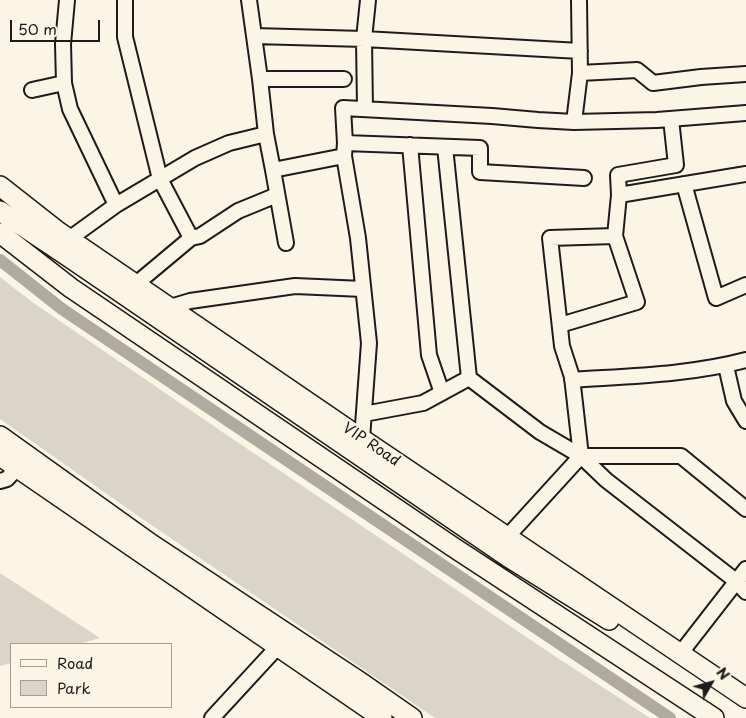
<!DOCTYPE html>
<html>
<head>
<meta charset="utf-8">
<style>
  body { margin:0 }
  #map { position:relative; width:746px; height:718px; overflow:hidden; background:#fcf5e5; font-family:"Playpen Sans",sans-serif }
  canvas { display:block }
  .legend { position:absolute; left:10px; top:643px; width:162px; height:65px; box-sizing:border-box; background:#fcf5e5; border:1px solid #a29e95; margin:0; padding:6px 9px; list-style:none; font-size:15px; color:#1c1c1c }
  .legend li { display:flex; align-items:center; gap:10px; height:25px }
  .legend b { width:25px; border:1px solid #a29e95 }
  .north { position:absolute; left:686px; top:658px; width:50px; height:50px; -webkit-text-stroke:4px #fcf5e5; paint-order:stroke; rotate:52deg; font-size:14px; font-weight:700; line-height:20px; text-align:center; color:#1c1c1c }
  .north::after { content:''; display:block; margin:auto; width:18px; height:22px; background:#1c1c1c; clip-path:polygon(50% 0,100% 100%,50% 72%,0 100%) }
  .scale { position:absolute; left:10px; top:20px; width:90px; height:22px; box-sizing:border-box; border:2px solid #1c1c1c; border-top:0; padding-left:6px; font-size:15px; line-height:18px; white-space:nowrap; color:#1c1c1c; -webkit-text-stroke:4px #fcf5e5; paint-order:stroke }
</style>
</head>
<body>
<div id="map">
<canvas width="746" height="718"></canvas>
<ul class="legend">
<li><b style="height:6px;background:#fcf5e5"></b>Road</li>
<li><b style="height:14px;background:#dbd5c8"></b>Park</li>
</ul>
<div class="north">N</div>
<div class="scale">50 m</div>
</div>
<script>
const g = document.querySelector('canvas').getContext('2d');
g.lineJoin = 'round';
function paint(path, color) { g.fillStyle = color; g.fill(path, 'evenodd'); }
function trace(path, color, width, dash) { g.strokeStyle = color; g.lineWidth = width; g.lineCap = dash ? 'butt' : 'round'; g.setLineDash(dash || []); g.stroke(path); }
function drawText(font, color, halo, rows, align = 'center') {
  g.font = font + ' "Playpen Sans",sans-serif'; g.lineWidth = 4; g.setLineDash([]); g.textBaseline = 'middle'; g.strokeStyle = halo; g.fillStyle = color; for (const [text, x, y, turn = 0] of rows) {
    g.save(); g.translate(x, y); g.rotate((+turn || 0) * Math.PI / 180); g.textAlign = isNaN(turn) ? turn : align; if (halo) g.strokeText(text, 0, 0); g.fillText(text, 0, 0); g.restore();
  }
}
const green = new Path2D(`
  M 0,277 L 32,302 L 221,431 L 553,655 L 650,718 L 435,718 L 141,518 L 0,419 Z
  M 0,573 L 100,638 L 79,644 L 11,644 L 11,663 L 0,666 Z`);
const canal = new Path2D(`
  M 0,260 L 62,309 L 670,718`);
const street = new Path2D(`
  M 67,0 L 63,44 L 64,83 L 70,109 L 116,205
  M 125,0 L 125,37 L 160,179 L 191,238
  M 249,0 L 260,79 L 266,134 L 273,170 L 344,156 L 358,238 L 369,343 L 362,439
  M 579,0 L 580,73 L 637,70 L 653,83 L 701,77 L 746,74
  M 254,36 L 364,39 L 580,51
  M 580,73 L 574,122 L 657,120 L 746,113
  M 260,79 L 344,79
  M 32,90 L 64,83
  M 365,109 L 364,39 L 368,0
  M 345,143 L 343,108 L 492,116 L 538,120 L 574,122
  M 410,145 L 429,355 L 442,393
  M 445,147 L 469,378 L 540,432 L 581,456 L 606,480 L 736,581 L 746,592
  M 344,156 L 345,143 L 480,148 L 480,172 L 584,178
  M 273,170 L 286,243
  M 684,184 L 716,298 L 746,285
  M 619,195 L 618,175 L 676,165 L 671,119
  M 69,239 L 116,205 L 195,158 L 229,143 L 266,134
  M 136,284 L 191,238 L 200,236 L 238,211 L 277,195
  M 170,307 L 190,301 L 295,286 L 363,289
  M 560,325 L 637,302 L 615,236 L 619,195 L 746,174
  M 726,366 L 734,401 L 746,421
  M 572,380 C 631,376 689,375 746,360
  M 364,414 L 423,403 L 469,378
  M 581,456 L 681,456 L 746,509
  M 0,481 L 7,479 L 17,468
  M 507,537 L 581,456 L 572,377 L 562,346 L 550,238 L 615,236
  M 680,654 L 746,569
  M 212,718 L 283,641`);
const secondary = new Path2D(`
  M 0,186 L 56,230 L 362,439 L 746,698
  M 0,211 L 69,257 L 508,557 L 609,620
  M 0,233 L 71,288 L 453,547 L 714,718
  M 0,436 L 151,544 L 360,682 L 412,718
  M 0,456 L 382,718`);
const streetNames = [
  ["VIP Road",371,445,34]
];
paint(green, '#dbd5c8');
trace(canal, '#b0aba1', 12);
trace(street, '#1c1c1c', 18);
trace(secondary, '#1c1c1c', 22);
trace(street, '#fcf5e5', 14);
trace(secondary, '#fcf5e5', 19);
drawText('15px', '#1c1c1c', '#fcf5e5', streetNames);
</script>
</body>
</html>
